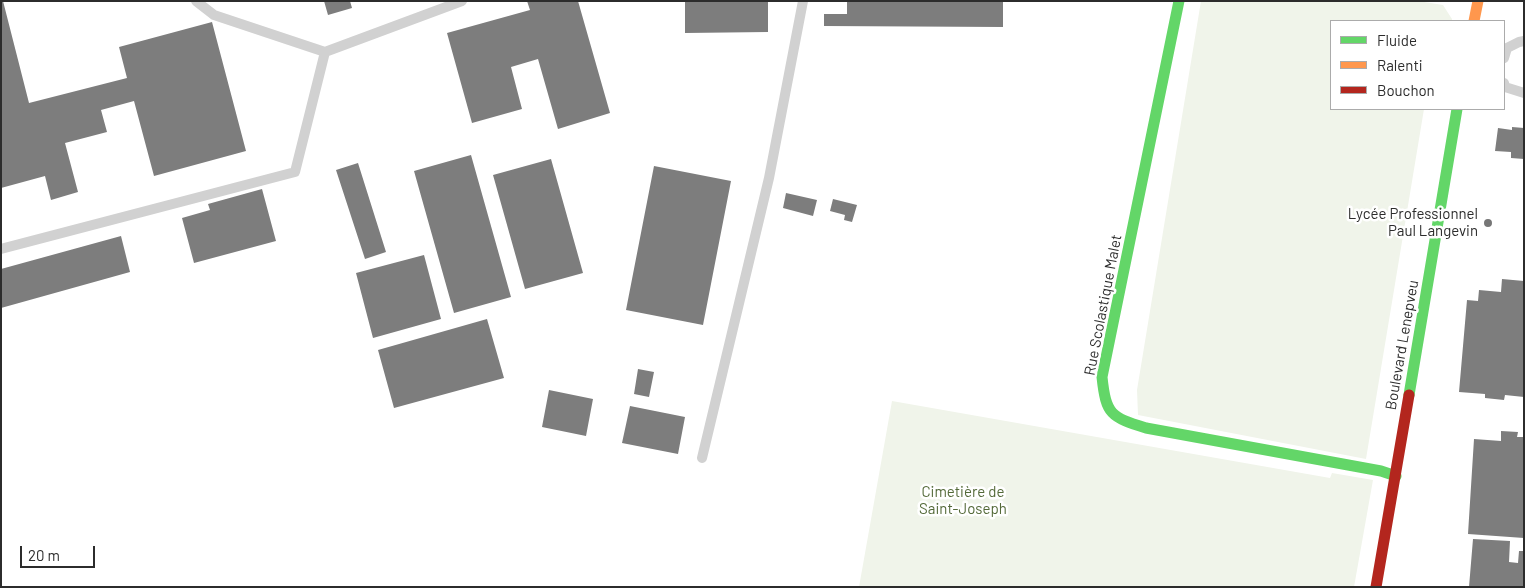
<!DOCTYPE html>
<html>
<head>
<meta charset="utf-8">
<style>
  body { margin:0 }
  #map { position:relative; width:1525px; height:588px; overflow:hidden; background:#fff; font-family:Barlow,sans-serif }
  canvas { display:block }
  .frame { position:absolute; inset:0; border:2px solid #2c2c2c; pointer-events:none }
  .legend { position:absolute; left:1330px; top:20px; width:175px; height:90px; box-sizing:border-box; background:#fff; border:1px solid #ababab; margin:0; padding:6px 9px; list-style:none; font-size:15px; color:#2c2c2c }
  .legend li { display:flex; align-items:center; gap:10px; height:25px }
  .legend b { width:25px; border:1px solid #ababab }
  .scale { position:absolute; left:20px; top:546px; width:75px; height:22px; box-sizing:border-box; border:2px solid #2c2c2c; border-top:0; padding-left:6px; font-size:15px; line-height:18px; white-space:nowrap; color:#2c2c2c; -webkit-text-stroke:4px #fff; paint-order:stroke }
</style>
</head>
<body>
<div id="map">
<canvas width="1525" height="588"></canvas>
<div class="frame"></div>
<ul class="legend">
<li><b style="height:6px;background:#63d668"></b>Fluide</li>
<li><b style="height:6px;background:#ff974d"></b>Ralenti</li>
<li><b style="height:6px;background:#b3261e"></b>Bouchon</li>
</ul>
<div class="scale">20 m</div>
</div>
<script>
const g = document.querySelector('canvas').getContext('2d');
g.lineJoin = 'round';
function paint(path, color) { g.fillStyle = color; g.fill(path, 'evenodd'); }
function trace(path, color, width, dash) { g.strokeStyle = color; g.lineWidth = width; g.lineCap = dash ? 'butt' : 'round'; g.setLineDash(dash || []); g.stroke(path); }
function drawText(font, color, halo, rows, align = 'center') {
  g.font = font + ' Barlow,sans-serif'; g.lineWidth = 5; g.setLineDash([]); g.textBaseline = 'middle'; g.strokeStyle = halo; g.fillStyle = color; for (const [text, x, y, turn = 0] of rows) {
    g.save(); g.translate(x, y); g.rotate((+turn || 0) * Math.PI / 180); g.textAlign = isNaN(turn) ? turn : align; if (halo) g.strokeText(text, 0, 0); g.fillText(text, 0, 0); g.restore();
  }
}
const green = new Path2D(`
  M 1201,1 L 1418,1 L 1443,5 L 1452,19 L 1452,21 L 1331,21 L 1331,109 L 1424,109 L 1366,459 L 1138,415 L 1137,390 Z
  M 892,401 L 1330,478 L 1332,473 L 1373,480 L 1354,587 L 859,587 Z`);
const building = new Path2D(`
  M 1,1 L 3,1 L 29,103 L 127,78 L 119,47 L 212,22 L 246,151 L 154,176 L 134,101 L 101,110 L 107,132 L 65,143 L 78,192 L 51,200 L 45,176 L 1,188 Z
  M 324,1 L 350,1 L 352,8 L 328,15 Z
  M 527,1 L 578,1 L 610,113 L 558,129 L 538,59 L 511,67 L 522,109 L 472,123 L 447,33 L 530,10 Z
  M 685,1 L 768,1 L 768,32 L 685,33 Z
  M 847,1 L 1003,1 L 1003,27 L 824,26 L 824,14 L 847,14 Z
  M 1512,127 L 1524,128 L 1524,159 L 1511,158 L 1511,152 L 1495,151 L 1498,128 L 1512,130 Z
  M 471,155 L 511,297 L 454,313 L 414,171 Z
  M 551,159 L 583,273 L 525,289 L 493,175 Z
  M 358,163 L 386,252 L 365,259 L 336,170 Z
  M 654,166 L 731,181 L 703,325 L 626,310 Z
  M 262,189 L 276,241 L 194,263 L 182,218 L 210,210 L 208,204 Z
  M 786,193 L 817,200 L 813,216 L 783,208 Z
  M 833,199 L 857,205 L 852,222 L 844,220 L 845,215 L 830,211 Z
  M 121,236 L 130,272 L 1,308 L 1,269 Z
  M 424,255 L 441,319 L 373,338 L 356,273 Z
  M 1502,279 L 1524,281 L 1524,397 L 1505,395 L 1504,400 L 1485,398 L 1485,394 L 1459,392 L 1467,300 L 1478,301 L 1479,290 L 1501,292 Z
  M 487,319 L 504,378 L 394,408 L 378,350 Z
  M 638,369 L 654,372 L 649,397 L 634,394 Z
  M 549,390 L 593,399 L 586,436 L 542,427 Z
  M 630,406 L 685,417 L 678,454 L 622,443 Z
  M 1501,431 L 1518,432 L 1517,437 L 1524,437 L 1524,538 L 1468,534 L 1474,439 L 1501,441 Z
  M 1473,539 L 1510,541 L 1509,562 L 1518,563 L 1519,551 L 1524,551 L 1524,587 L 1469,587 Z`);
const lane = new Path2D(`
  M 196,1 L 214,15 L 325,52 L 462,1
  M 1504,58 L 1507,48 L 1519,42 L 1524,41
  M 1504,83 L 1505,87 L 1524,93
  M 1,249 L 295,172 L 325,52
  M 702,458 L 769,178 L 803,1`);
const fast = new Path2D(`
  M 1179,1 L 1102,377 C 1106,415 1111,417 1146,428 L 1381,471 L 1396,476
  M 1409,395 L 1457,109`);
const slow = new Path2D(`
  M 1474,21 L 1478,1`);
const jam = new Path2D(`
  M 1376,587 L 1409,395`);
const markers = [
  [1488,223,5,"#767676"]
];
const poiNames = [
  ["Lycée Professionnel",1478,214],
  ["Paul Langevin",1478,231]
];
const streetNames = [
  ["Rue Scolastique Malet",1103,305,-79],
  ["Boulevard Lenepveu",1402,345,-80]
];
const parkNames = [
  ["Cimetière de",963,492],
  ["Saint-Joseph",963,509]
];
paint(green, '#f0f4ea');
paint(building, '#7d7d7d');
trace(lane, '#d1d1d1', 10);
trace(fast, '#63d668', 11);
trace(slow, '#ff974d', 11);
trace(jam, '#b3261e', 11);
for (const [x, y, r, color] of markers) { const dot = new Path2D(); dot.arc(x, y, r, 0, 2 * Math.PI); g.fillStyle = color; g.fill(dot); trace(dot, '#fff', 2); }
drawText('15px', '#2c2c2c', '#fff', poiNames, 'right');
drawText('15px', '#2c2c2c', '#fff', streetNames);
drawText('15px', '#536938', '#fff', parkNames);
</script>
</body>
</html>
